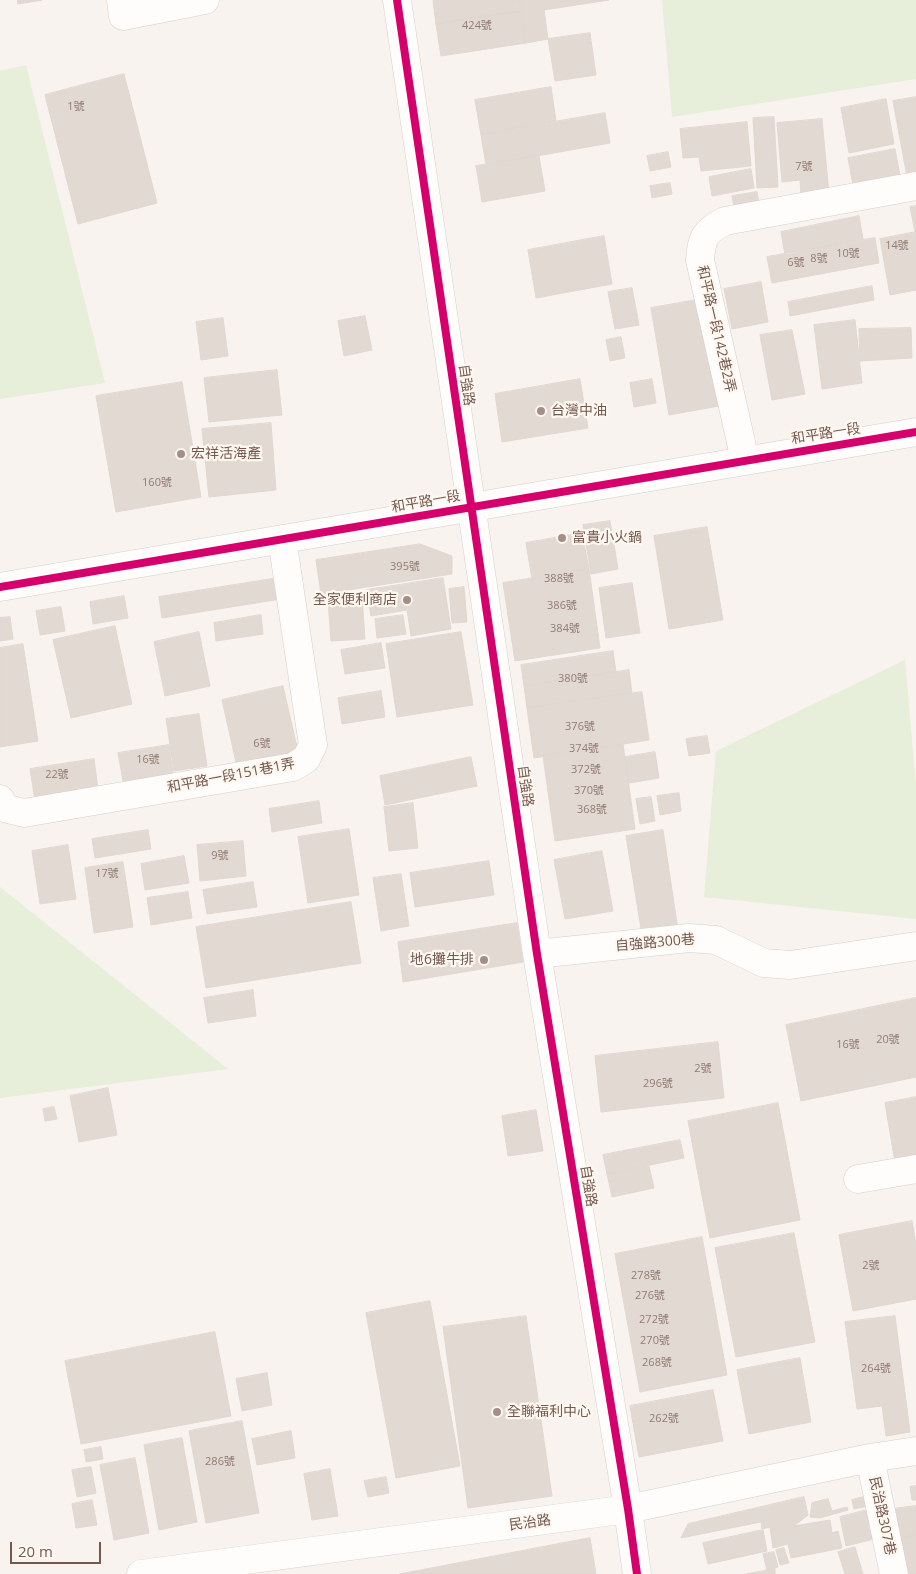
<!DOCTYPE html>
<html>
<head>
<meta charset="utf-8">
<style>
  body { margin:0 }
  #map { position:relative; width:916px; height:1574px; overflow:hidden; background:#f8f3ee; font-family:"Open Sans",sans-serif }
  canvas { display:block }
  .scale { position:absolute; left:10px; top:1542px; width:91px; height:22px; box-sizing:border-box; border:2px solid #75594f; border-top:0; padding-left:6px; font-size:15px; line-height:18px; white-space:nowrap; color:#75594f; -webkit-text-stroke:4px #fef8f1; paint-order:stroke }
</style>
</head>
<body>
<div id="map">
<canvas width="916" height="1574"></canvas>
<div class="scale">20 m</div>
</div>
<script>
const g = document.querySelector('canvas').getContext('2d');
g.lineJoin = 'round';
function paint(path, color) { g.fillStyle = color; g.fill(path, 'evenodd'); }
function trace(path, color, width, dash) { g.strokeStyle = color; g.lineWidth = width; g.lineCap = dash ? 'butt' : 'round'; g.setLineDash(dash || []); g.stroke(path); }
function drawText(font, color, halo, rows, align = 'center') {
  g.font = font + ' "Open Sans","Noto Sans TC",sans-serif'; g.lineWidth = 4.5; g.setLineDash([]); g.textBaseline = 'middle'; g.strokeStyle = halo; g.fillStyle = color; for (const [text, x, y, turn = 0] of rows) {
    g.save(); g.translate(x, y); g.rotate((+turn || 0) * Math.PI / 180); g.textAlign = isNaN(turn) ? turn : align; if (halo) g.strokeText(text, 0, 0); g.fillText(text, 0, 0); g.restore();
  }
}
const green = new Path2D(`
  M 662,0 L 916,0 L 916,79 L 672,117 Z
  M 26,65 L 105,383 L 0,399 L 0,71 Z
  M 905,660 L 916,786 L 916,919 L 704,897 L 716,751 Z
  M 0,887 L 228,1069 L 0,1098 Z`);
const building = new Path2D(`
  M 18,0 L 42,0 L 18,4 Z
  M 439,0 L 520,0 L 521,11 L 436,24 L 433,1 Z
  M 520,0 L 609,0 L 544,10 L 548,39 L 526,43 Z
  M 521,11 L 526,43 L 441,56 L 436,24 Z
  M 590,33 L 596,75 L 555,81 L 548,39 Z
  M 124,74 L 157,203 L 78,224 L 45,95 Z
  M 551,87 L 556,121 L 481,135 L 475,100 Z
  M 916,97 L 916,180 L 908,182 L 893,101 Z
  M 886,99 L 894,144 L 849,153 L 841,108 Z
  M 605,113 L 610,143 L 486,165 L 481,135 Z
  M 774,117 L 778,187 L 757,188 L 753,118 Z
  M 822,119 L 829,194 L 801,196 L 800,180 L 782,182 L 777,123 Z
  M 747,122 L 751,166 L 701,171 L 699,157 L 683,158 L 680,129 Z
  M 895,149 L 901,181 L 854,190 L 848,158 Z
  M 668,152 L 671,167 L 650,171 L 647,156 Z
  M 539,156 L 545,191 L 482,202 L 476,166 Z
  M 751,169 L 754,188 L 712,196 L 709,177 Z
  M 670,183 L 672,194 L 652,198 L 650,186 Z
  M 757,192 L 760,209 L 735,213 L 732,196 Z
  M 916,206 L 916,232 L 915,232 L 910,207 Z
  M 859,216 L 863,239 L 785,255 L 781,232 Z
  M 916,232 L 916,290 L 890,295 L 880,239 Z
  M 604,236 L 612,284 L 536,298 L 528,250 Z
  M 875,238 L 879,263 L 772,283 L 767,257 Z
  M 761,282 L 768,322 L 732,329 L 724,289 Z
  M 872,286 L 874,300 L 790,316 L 788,302 Z
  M 632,288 L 639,325 L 615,329 L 608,292 Z
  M 702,299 L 719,406 L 669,415 L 651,308 Z
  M 365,316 L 372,350 L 344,356 L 338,321 Z
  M 223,318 L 228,356 L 201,360 L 196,322 Z
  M 855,320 L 862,383 L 822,389 L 814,325 Z
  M 911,328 L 912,358 L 860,361 L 859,329 Z
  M 792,330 L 805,394 L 772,400 L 760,335 Z
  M 621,337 L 625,358 L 610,361 L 606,340 Z
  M 277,370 L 282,415 L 209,422 L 204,378 Z
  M 580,379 L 588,428 L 502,442 L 495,394 Z
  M 652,379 L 656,403 L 634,407 L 630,383 Z
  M 182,382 L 201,497 L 116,512 L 96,396 Z
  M 271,423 L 276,490 L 209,497 L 202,429 Z
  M 610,521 L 618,569 L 591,574 L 583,525 Z
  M 707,527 L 723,620 L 669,629 L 654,536 Z
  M 582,533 L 589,569 L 532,579 L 526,543 Z
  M 420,544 L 452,556 L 452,574 L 321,594 L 316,560 Z
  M 589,569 L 600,648 L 515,661 L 503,583 Z
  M 278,578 L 281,599 L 162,618 L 159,597 Z
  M 443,578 L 451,629 L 411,636 L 407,610 L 371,616 L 367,590 Z
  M 632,583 L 640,633 L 606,638 L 599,588 Z
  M 464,587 L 467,622 L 452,623 L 449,589 Z
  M 124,596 L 128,618 L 93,624 L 90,602 Z
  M 362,597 L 365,639 L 331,641 L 328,600 Z
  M 61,607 L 65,631 L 40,635 L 36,611 Z
  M 261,615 L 263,634 L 216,641 L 214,623 Z
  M 403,615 L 406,634 L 377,638 L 375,619 Z
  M 10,617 L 13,639 L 0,641 L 0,618 Z
  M 115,626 L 132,704 L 71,718 L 53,640 Z
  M 199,632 L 210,686 L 165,696 L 154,642 Z
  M 461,632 L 473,705 L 397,717 L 386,644 Z
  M 381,643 L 385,668 L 345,674 L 341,650 Z
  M 23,644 L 38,741 L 0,747 L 0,648 Z
  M 613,651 L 616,672 L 524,686 L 521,665 Z
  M 629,670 L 632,693 L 527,708 L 524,686 Z
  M 283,686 L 299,756 L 238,771 L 222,700 Z
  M 381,691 L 385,717 L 342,724 L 338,698 Z
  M 642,692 L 649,740 L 534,758 L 527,708 Z
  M 199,714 L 207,766 L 174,771 L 166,719 Z
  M 707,736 L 710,753 L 689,756 L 686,739 Z
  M 623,744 L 635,829 L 555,841 L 543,756 Z
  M 169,745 L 173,773 L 123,781 L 118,753 Z
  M 655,752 L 659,778 L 629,783 L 625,757 Z
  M 471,757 L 477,786 L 385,805 L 380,776 Z
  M 94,759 L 98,790 L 35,800 L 30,769 Z
  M 679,793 L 681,811 L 660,815 L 657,796 Z
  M 651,797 L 655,821 L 640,824 L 636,799 Z
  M 319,801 L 322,823 L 272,832 L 269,809 Z
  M 413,803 L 418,848 L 389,851 L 384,807 Z
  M 349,829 L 359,895 L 308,903 L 298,837 Z
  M 148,830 L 151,849 L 95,858 L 92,839 Z
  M 663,830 L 678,930 L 642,935 L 626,836 Z
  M 243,841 L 246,876 L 200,881 L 197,845 Z
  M 68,845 L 76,899 L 40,904 L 32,851 Z
  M 602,851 L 613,911 L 565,919 L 554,860 Z
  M 184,856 L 189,883 L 145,890 L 141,864 Z
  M 489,861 L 494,895 L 415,907 L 410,873 Z
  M 123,862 L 133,927 L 94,933 L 85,868 Z
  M 401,874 L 409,926 L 381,931 L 373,878 Z
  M 253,882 L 257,907 L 207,914 L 203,890 Z
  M 188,892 L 192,918 L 151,925 L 147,898 Z
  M 351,902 L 361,963 L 206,988 L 196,927 Z
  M 517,923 L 523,962 L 403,982 L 398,942 Z
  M 253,990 L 256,1016 L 208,1023 L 204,998 Z
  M 916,998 L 916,1077 L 801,1101 L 786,1025 Z
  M 718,1042 L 724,1098 L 601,1112 L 595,1056 Z
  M 108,1088 L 117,1135 L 79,1142 L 70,1096 Z
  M 916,1097 L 916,1158 L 895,1162 L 885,1103 Z
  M 778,1103 L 800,1220 L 710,1238 L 688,1121 Z
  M 54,1107 L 57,1119 L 45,1121 L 43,1109 Z
  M 536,1110 L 543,1151 L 508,1156 L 502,1116 Z
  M 680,1140 L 684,1158 L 607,1174 L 603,1155 Z
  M 649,1166 L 654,1188 L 612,1197 L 607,1174 Z
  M 912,1221 L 916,1244 L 916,1299 L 853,1311 L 839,1235 Z
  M 794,1233 L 815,1342 L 736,1357 L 715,1248 Z
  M 702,1237 L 727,1375 L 640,1392 L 615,1254 Z
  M 430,1301 L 460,1466 L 396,1478 L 366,1313 Z
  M 526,1316 L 552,1496 L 468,1508 L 443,1327 Z
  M 895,1316 L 910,1432 L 886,1436 L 882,1406 L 857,1409 L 845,1322 Z
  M 215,1332 L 231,1416 L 81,1444 L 65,1361 Z
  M 800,1358 L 811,1422 L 749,1434 L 737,1370 Z
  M 267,1373 L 272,1405 L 242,1411 L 236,1379 Z
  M 713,1390 L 723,1441 L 639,1457 L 630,1406 Z
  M 242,1421 L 259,1513 L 206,1523 L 189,1431 Z
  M 291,1431 L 295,1458 L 257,1465 L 252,1439 Z
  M 182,1438 L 197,1522 L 159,1530 L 144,1445 Z
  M 101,1447 L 103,1459 L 86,1462 L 84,1450 Z
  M 135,1458 L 149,1533 L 114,1540 L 100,1465 Z
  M 91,1467 L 96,1493 L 77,1497 L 72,1470 Z
  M 330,1469 L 338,1516 L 312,1520 L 304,1474 Z
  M 386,1477 L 389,1493 L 368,1497 L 364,1481 Z
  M 916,1486 L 916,1500 L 912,1500 L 910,1487 Z
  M 871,1495 L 873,1505 L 854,1509 L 852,1500 Z
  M 804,1497 L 808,1515 L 794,1526 L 830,1520 L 832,1533 L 838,1531 L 842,1548 L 791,1558 L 788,1544 L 773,1548 L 770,1527 L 762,1529 L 761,1522 L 681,1538 L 688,1524 Z
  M 828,1499 L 832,1511 L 847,1507 L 848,1510 L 820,1518 L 810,1517 L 812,1503 Z
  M 92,1500 L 97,1525 L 76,1528 L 72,1504 Z
  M 916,1506 L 916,1534 L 900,1539 L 892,1509 Z
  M 875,1508 L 882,1537 L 846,1546 L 840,1517 Z
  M 763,1530 L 767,1551 L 708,1564 L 703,1543 Z
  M 916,1534 L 916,1574 L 902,1574 L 900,1539 Z
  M 590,1538 L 596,1574 L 400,1574 Z
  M 855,1547 L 863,1574 L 845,1574 L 838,1552 Z
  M 784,1548 L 789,1563 L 780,1565 L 776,1550 Z
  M 774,1552 L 778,1567 L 767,1570 L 763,1554 Z
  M 775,1569 L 775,1574 L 747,1574 Z`);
const minor = new Path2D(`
  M 121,0 L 123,16 L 205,0
  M 397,0 L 537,954 L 628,1509 L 637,1574
  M 745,460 L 700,260 C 702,237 704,232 725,221 L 916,186
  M 0,587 L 916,432
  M 0,799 L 4,808 L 24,813 L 293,767 L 306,759 L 313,745 L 282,539
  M 537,954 L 689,938 L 716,940 L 764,963 L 790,965 L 916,946
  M 858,1179 L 916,1169
  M 870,1458 L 894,1574
  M 141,1574 L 628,1509 L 870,1458 L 916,1451`);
const cycleway = new Path2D(`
  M 397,0 L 537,954 L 628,1509 L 637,1574
  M 0,587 L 916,432`);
const markers = [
  [541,411,5,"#a38f87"],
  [181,454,5,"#a38f87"],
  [562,538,5,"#a38f87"],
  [407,600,5,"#a38f87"],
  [484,960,5,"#a38f87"],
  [497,1412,5,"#a38f87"]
];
const numberNames = [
  ["424號",477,26],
  ["1號",76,107],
  ["7號",804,167],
  ["14號",897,246],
  ["10號",848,254],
  ["8號",819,259],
  ["6號",796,263],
  ["160號",157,483],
  ["395號",405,567],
  ["388號",559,579],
  ["386號",562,606],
  ["384號",565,629],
  ["380號",573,679],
  ["376號",580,727],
  ["6號",262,744],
  ["374號",584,749],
  ["16號",148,760],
  ["372號",586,770],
  ["22號",57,775],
  ["370號",589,791],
  ["368號",592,810],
  ["9號",220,856],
  ["17號",107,874],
  ["20號",888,1040],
  ["16號",848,1045],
  ["2號",703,1069],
  ["296號",658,1084],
  ["2號",871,1266],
  ["278號",646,1276],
  ["276號",650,1296],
  ["272號",654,1320],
  ["270號",655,1341],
  ["268號",657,1363],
  ["264號",876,1369],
  ["262號",664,1419],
  ["286號",220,1462]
];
const streetNames = [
  ["和平路一段142巷2弄",716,329,77],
  ["自強路",466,385,82],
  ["和平路一段",826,434,-9],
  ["和平路一段",426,502,-10],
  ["和平路一段151巷1弄",231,776,-11],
  ["自強路",525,786,82],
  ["自強路300巷",655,943,-5],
  ["自強路",588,1186,81],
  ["民治路307巷",882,1516,78],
  ["民治路",530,1523,-8]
];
const poiNames = [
  ["台灣中油",551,411],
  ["宏祥活海產",191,454],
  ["富貴小火鍋",572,538],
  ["全家便利商店",397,600,"right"],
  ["地6攤牛排",474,960,"right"],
  ["全聯福利中心",507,1412]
];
paint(green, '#e7eeda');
paint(building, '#e2d9d3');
trace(building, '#e1d6d1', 1);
trace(minor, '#d6cfca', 29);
trace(minor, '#fefdfc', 28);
trace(cycleway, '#d6006c', 8);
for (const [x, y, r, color] of markers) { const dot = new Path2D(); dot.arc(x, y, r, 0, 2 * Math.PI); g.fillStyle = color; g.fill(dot); trace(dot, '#fef8f1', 2); }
drawText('11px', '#927c73', null, numberNames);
drawText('14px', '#75594f', '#fef8f1', streetNames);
drawText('14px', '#75594f', '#fef8f1', poiNames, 'left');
</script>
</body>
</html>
